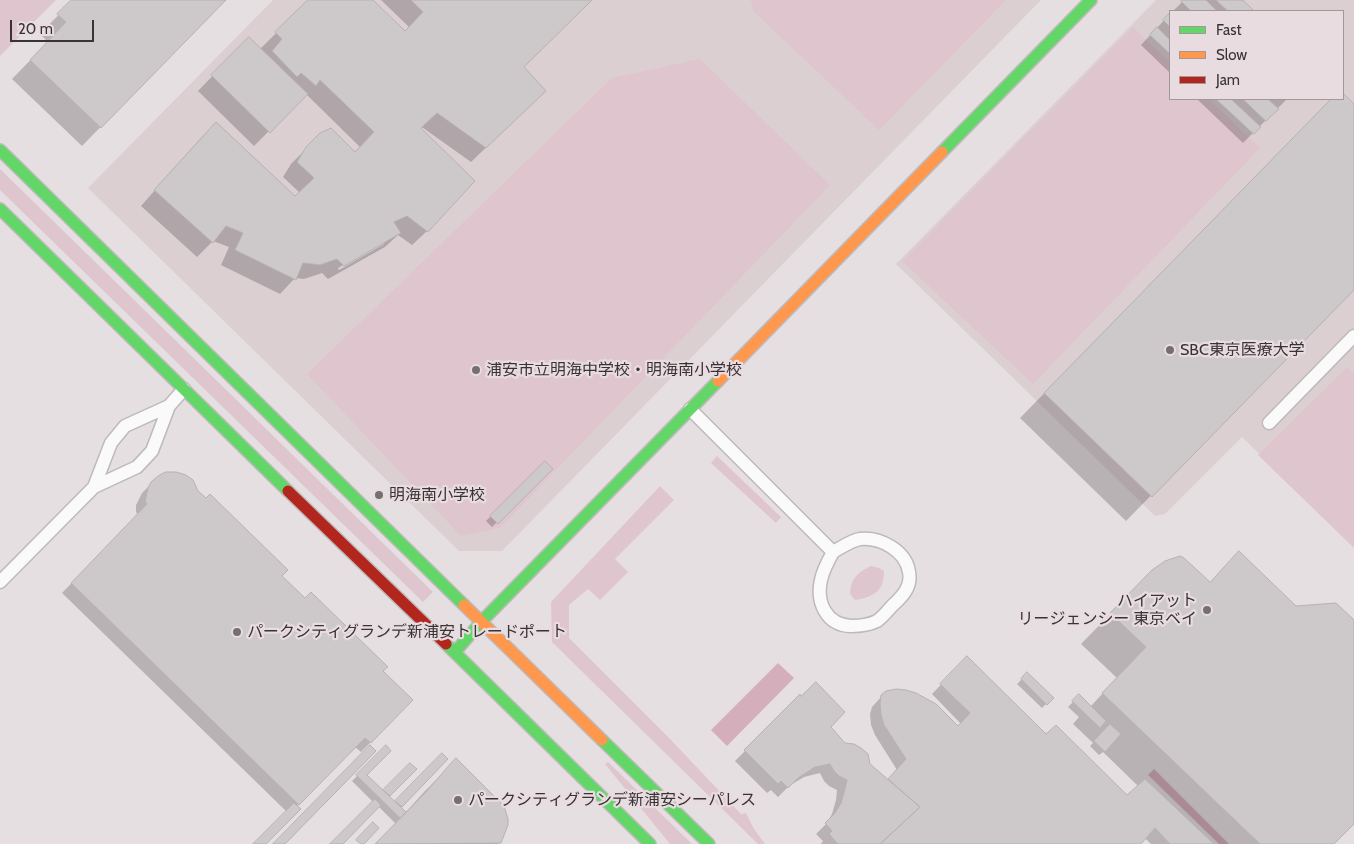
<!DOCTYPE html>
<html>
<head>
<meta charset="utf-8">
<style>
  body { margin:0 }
  #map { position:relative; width:1354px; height:844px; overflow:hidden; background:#e6dfe1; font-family:Cabin,sans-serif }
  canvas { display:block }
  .legend { position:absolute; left:1169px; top:10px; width:175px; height:90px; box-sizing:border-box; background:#e9dce0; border:1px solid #a2989b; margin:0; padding:6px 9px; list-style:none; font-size:15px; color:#383334 }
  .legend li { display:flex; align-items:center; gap:10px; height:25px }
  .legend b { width:25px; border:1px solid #a2989b }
  .scale { position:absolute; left:10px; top:20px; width:84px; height:22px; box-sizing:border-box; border:2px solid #383334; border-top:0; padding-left:6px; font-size:15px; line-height:18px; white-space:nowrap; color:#383334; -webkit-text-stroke:4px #e9dce0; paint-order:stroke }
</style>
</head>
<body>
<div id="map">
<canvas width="1354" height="844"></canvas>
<ul class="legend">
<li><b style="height:6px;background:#63d668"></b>Fast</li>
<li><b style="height:6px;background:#ff974d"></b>Slow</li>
<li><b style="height:6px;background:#b3261e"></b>Jam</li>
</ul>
<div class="scale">20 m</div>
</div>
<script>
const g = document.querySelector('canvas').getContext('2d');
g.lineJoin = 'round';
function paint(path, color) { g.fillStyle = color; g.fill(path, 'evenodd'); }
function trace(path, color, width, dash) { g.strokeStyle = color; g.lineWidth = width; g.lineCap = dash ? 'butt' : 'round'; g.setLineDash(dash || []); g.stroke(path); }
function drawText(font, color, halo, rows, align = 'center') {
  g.font = font + ' Cabin,"Noto Sans JP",sans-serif'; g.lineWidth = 4.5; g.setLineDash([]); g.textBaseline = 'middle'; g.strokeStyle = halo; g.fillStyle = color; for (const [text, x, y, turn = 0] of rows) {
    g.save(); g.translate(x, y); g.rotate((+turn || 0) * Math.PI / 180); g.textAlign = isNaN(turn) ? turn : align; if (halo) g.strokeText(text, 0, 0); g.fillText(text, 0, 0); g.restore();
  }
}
const built = new Path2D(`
  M 273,0 L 1041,0 L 502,551 L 459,551 L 88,188 Z
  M 1156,0 L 1354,0 L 1354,547 L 1242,437 L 1165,514 L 1155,516 L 896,264 ZM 1170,11 L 1343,11 L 1343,99 L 1170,99 Z`);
const green = new Path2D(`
  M 0,0 L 56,0 L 0,56 Z
  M 751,0 L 1006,0 L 879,130 L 753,11 Z
  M 1133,27 L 1170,63 L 1170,99 L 1208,99 L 1260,148 L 1033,384 L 902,261 Z
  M 700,59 L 830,185 L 500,528 L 461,536 L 307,374 L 612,78 Z
  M 0,169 L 433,592 L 423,602 L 0,190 Z
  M 1347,367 L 1354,374 L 1354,548 L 1258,455 Z
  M 717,456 L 781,517 L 776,523 L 711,463 Z
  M 660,486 L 674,500 L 615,559 L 628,572 L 600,600 L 588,589 L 569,605 L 569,638 L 671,740 L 741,814 L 746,813 L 754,829 L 765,844 L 758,844 L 552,642 L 551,602 Z
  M 871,566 L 879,568 L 884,571 C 884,591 874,597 855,600 L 850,594 C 851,578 857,573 871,566 Z
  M 608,762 L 692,844 L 670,844 L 605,764 Z`);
const forest = new Path2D(`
  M 778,663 L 794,678 L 727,746 L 711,730 Z
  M 1154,769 L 1229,844 L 1219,844 L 1148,775 Z`);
const shadow = new Path2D(`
  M 73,0 L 224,0 L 82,146 L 12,79 L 48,42 L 40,34 Z
  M 310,0 L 371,0 L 405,32 L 409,27 L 381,0 L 590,0 L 523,67 L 530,105 L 471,162 L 419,125 L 427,231 L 412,245 L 398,235 L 385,247 L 328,279 L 322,273 L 304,279 L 295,278 L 280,294 L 221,265 L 229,247 L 213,241 L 197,257 L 141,206 L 201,138 L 295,198 L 300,193 L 283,177 L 291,164 L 321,134 L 355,153 L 360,147 L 306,94 L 254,146 L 198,91 L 249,38 L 260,49 ZM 384,242 L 384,244 L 339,270 L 338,268 Z
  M 1184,0 L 1241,0 L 1253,11 L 1173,11 Z
  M 1170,14 L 1170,73 L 1141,45 Z
  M 1343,95 L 1354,106 L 1354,288 L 1126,521 L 1020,418 L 1315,117 L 1333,99 L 1343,99 Z
  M 1197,99 L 1287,99 L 1243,143 Z
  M 545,462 L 551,469 L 492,527 L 486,521 Z
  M 158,477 L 197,492 L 280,576 L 412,700 L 361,752 L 355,747 L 296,807 L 265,844 L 255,844 L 287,812 L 62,593 L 138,515 L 136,512 L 136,505 L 142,493 Z
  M 1209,583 L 1296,608 L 1354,622 L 1354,822 L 1332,844 L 1151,844 L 1145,838 L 1139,844 L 821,844 L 823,841 L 816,834 L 826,824 L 832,814 L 836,800 L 837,790 L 829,786 L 824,781 L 820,773 L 804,777 L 789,786 L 778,797 L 771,790 L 767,793 L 735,761 L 800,696 L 844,744 L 888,780 L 897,770 L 875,735 L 871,725 L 870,714 L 872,707 L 882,696 L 958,727 L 961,724 L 932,694 L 967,658 L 1046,736 L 1127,797 L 1138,786 L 1103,752 L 1099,755 L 1090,746 L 1093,743 L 1073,724 L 1079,717 L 1068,707 L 1079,696 L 1090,707 L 1117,678 L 1081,644 L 1122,602 Z
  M 1027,674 L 1052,698 L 1042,708 L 1017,684 Z
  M 386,747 L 366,775 L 383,792 L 410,765 L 415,769 L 388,797 L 395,803 L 442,755 L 447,759 L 400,808 L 405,813 L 424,792 L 456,760 L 500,843 L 498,844 L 376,844 L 396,824 L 378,806 L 341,844 L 331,844 L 373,802 L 352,781 Z`);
const building = new Path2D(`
  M 71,0 L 226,0 L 101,128 L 30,60 L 66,22 L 57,14 Z
  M 308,0 L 373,0 L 405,31 L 423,12 L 411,0 L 592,0 L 524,67 L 546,91 L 486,148 L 437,113 L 421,128 L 475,181 L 428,232 L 407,216 L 394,222 L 401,233 L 344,266 L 337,259 L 320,265 L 303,263 L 296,280 L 235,250 L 243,233 L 226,226 L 213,243 L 154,190 L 216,122 L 295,196 L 314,178 L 297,162 L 306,147 L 320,133 L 331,128 L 355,152 L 374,132 L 320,80 L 316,86 L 301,73 L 297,77 L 272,51 L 282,39 L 275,32 Z
  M 1182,0 L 1206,0 L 1217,11 L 1191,11 L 1181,1 Z
  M 1216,0 L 1243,0 L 1254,11 L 1228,11 Z
  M 1170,13 L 1170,27 L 1163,20 Z
  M 1157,27 L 1170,40 L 1170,54 L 1150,35 Z
  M 249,37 L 308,94 L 270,133 L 211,75 Z
  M 1343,93 L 1354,104 L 1354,290 L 1152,497 L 1044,393 L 1331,99 L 1343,99 Z
  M 1216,99 L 1231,99 L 1261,127 L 1254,134 Z
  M 1243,99 L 1268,99 L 1279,109 L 1266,121 Z
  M 545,461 L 553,469 L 498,524 L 490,516 Z
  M 166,472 L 176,472 L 186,475 L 193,480 L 198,491 L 206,498 L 210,494 L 288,570 L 282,576 L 305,598 L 311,592 L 388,667 L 383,671 L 413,700 L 371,743 L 365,738 L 299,805 L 71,583 L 147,504 L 145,501 L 148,488 L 151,482 L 158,476 Z
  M 1239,551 L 1296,606 L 1336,603 L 1354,620 L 1354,824 L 1334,844 L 1260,844 L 1102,693 L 1146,647 L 1110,613 L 1152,570 L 1165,561 L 1180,556 L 1184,558 L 1210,582 Z
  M 967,656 L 1046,734 L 1056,725 L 1127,795 L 1145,779 L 1214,844 L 1170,844 L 1155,828 L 1141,844 L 880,844 L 920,807 L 888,779 L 906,759 L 884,725 L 881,714 L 880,704 L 881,695 L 886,691 L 896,689 L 906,690 L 916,693 L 936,704 L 958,726 L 970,713 L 940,684 Z
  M 1027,672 L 1054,698 L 1047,705 L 1021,679 Z
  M 816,682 L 845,712 L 831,727 L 845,743 L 854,744 L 861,748 L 868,754 L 870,764 L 920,807 L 880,844 L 838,844 L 829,834 L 832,831 L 825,823 L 835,813 L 841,803 L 845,789 L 847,780 L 839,776 L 834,771 L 830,764 L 815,767 L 798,778 L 788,788 L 781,781 L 778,784 L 744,750 L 800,694 L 801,696 Z
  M 1079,694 L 1106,721 L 1100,728 L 1072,701 Z
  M 1110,724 L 1121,734 L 1105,752 L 1094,741 Z
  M 370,745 L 376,751 L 285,844 L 273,844 Z
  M 386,745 L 391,751 L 367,775 L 406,812 L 400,818 L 356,775 Z
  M 442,753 L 448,759 L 402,807 L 395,801 Z
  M 456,758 L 504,806 L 508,819 L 508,825 L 501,843 L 375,844 L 425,793 Z
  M 410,763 L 417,769 L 390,796 L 383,790 Z
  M 375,799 L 381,805 L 343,844 L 330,844 Z
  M 294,803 L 301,809 L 266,844 L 253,844 Z
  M 373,822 L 379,828 L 364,844 L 361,844 L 356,840 Z`);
const lane = new Path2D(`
  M 169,406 L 125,426 L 111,443 L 94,487 L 137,467 L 152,451 L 169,406 L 184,389
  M 690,409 L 833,552 C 842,547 850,541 860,539 C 881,537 906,551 909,572 C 912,586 903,596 893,605 C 888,610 883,617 877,621 C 869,625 860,626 851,626 C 826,625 816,602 821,580 C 823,570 828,561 833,552
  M 1269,423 L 1354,336
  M 0,582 L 94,487`);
const fast = new Path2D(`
  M 0,150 L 464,605
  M 942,152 L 1091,0
  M 0,209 L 288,491
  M 446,644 L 650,844
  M 455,652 L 481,622 L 718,381
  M 602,740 L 709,844`);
const slow = new Path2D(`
  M 718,381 L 942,152
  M 464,605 L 602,740`);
const jam = new Path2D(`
  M 288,491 L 446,644`);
const markers = [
  [1170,350,5,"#756f71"],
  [476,370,5,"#756f71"],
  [379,495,5,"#756f71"],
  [1207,610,5,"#756f71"],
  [237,632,5,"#756f71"],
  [458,800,5,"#756f71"]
];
const poiNames = [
  ["SBC東京医療大学",1180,350],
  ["浦安市立明海中学校・明海南小学校",486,370],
  ["明海南小学校",389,495],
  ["ハイアット",1197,601,"right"],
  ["リージェンシー 東京ベイ",1197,619,"right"],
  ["パークシティグランデ新浦安トレードポート",247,632],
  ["パークシティグランデ新浦安シーパレス",468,800]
];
paint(built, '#dccfd2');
paint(green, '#dfc5cd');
paint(forest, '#d5aebb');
paint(shadow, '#0003');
paint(building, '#cdc8c9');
trace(building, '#b6b1b3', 1);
trace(lane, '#beb9ba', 15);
trace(fast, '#beb9ba', 14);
trace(slow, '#beb9ba', 14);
trace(jam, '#beb9ba', 14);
trace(lane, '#fbfafa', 12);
trace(fast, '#63d668', 11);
trace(slow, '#ff974d', 11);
trace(jam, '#b3261e', 11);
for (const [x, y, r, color] of markers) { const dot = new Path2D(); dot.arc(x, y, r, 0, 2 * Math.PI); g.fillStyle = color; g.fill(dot); trace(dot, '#e9dce0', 2); }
drawText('16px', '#383334', '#e9dce0', poiNames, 'left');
</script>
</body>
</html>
